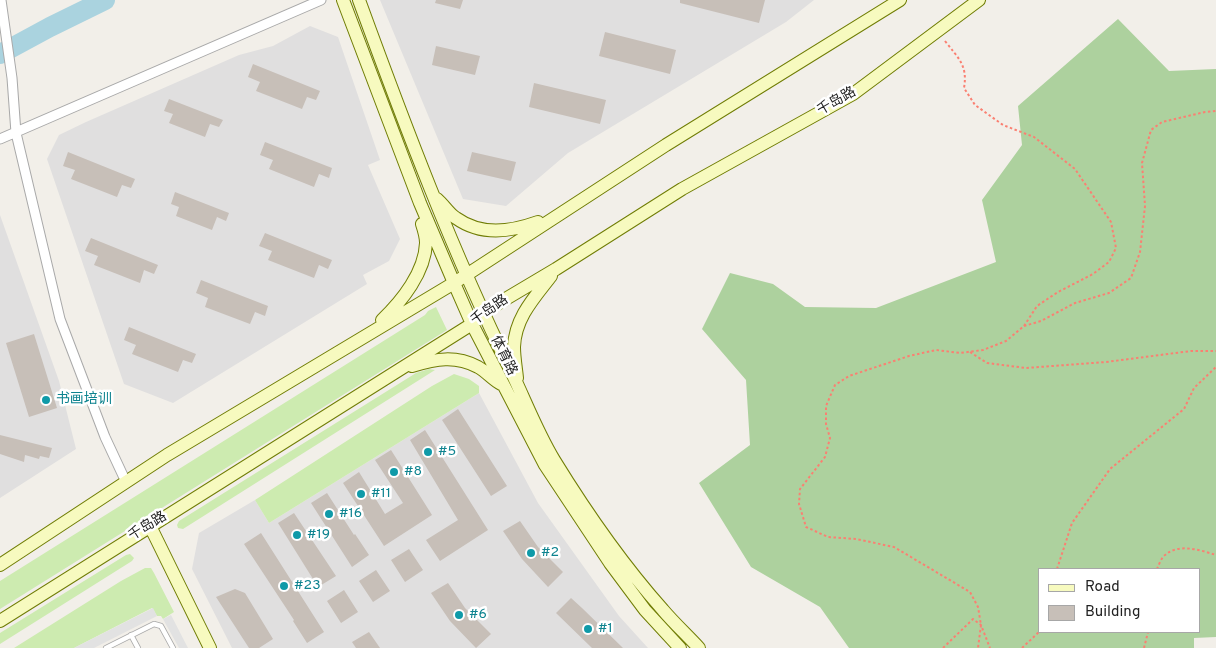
<!DOCTYPE html>
<html>
<head>
<meta charset="utf-8">
<style>
  body { margin:0 }
  #map { position:relative; width:1216px; height:648px; overflow:hidden; background:#f2efe9; font-family:Overpass,sans-serif }
  canvas { display:block }
  .legend { position:absolute; left:1038px; top:568px; width:162px; height:65px; box-sizing:border-box; background:#fff; border:1px solid #a7a7a7; margin:0; padding:6px 9px; list-style:none; font-size:15px; color:#222 }
  .legend li { display:flex; align-items:center; gap:10px; height:25px }
  .legend b { width:25px; border:1px solid #a7a7a7 }
</style>
</head>
<body>
<div id="map">
<canvas width="1216" height="648"></canvas>
<ul class="legend">
<li><b style="height:6px;background:#f7fabf"></b>Road</li>
<li><b style="height:14px;background:#c7bfb8"></b>Building</li>
</ul>
</div>
<script>
const g = document.querySelector('canvas').getContext('2d');
g.lineJoin = 'round';
function paint(path, color) { g.fillStyle = color; g.fill(path, 'evenodd'); }
function trace(path, color, width, dash) { g.strokeStyle = color; g.lineWidth = width; g.lineCap = dash ? 'butt' : 'round'; g.setLineDash(dash || []); g.stroke(path); }
function drawText(font, color, halo, rows, align = 'center') {
  g.font = font + ' Overpass,"Noto Sans SC",sans-serif'; g.lineWidth = 5; g.setLineDash([]); g.textBaseline = 'middle'; g.strokeStyle = halo; g.fillStyle = color; for (const [text, x, y, turn = 0] of rows) {
    g.save(); g.translate(x, y); g.rotate((+turn || 0) * Math.PI / 180); g.textAlign = isNaN(turn) ? turn : align; if (halo) g.strokeText(text, 0, 0); g.fillText(text, 0, 0); g.restore();
  }
}
const residential = new Path2D(`
  M 380,0 L 814,0 L 786,22 L 568,153 L 506,206 L 463,199 Z
  M 310,26 L 338,37 L 380,160 L 368,165 L 400,239 L 389,261 L 363,275 L 367,284 L 173,403 L 124,384 L 47,159 L 59,135 L 86,122 L 239,55 L 273,46 Z
  M 0,215 L 59,381 L 76,449 L 0,498 Z
  M 479,393 L 538,503 L 619,616 L 648,648 L 232,648 L 192,569 L 199,533 L 255,500 L 269,523 Z`);
const grass = new Path2D(`
  M 436,307 L 447,330 L 0,609 L 0,581 L 425,315 L 428,311 Z
  M 429,369 L 435,370 L 183,529 L 178,528 L 177,525 L 179,521 L 416,373 Z
  M 454,374 L 469,379 L 479,386 L 479,393 L 269,523 L 255,500 L 432,386 Z
  M 130,554 L 134,558 L 132,561 L 0,644 L 0,633 L 126,555 Z
  M 145,568 L 151,568 L 154,573 L 174,612 L 163,619 L 161,616 L 157,616 L 152,608 L 74,648 L 14,648 L 121,581 Z`);
const forest = new Path2D(`
  M 1118,19 L 1169,71 L 1216,69 L 1216,637 L 1194,638 L 1194,648 L 849,648 L 820,607 L 751,567 L 699,483 L 750,445 L 746,380 L 702,329 L 730,273 L 773,284 L 805,307 L 876,308 L 996,262 L 982,200 L 1022,145 L 1018,106 ZM 1040,569 L 1200,569 L 1200,632 L 1040,632 Z`);
const parking = new Path2D(`
  M 153,608 L 157,616 L 94,648 L 74,648 Z
  M 171,615 L 188,648 L 179,648 L 163,619 Z`);
const river = new Path2D(`
  M 0,54 L 50,27 L 105,0`);
const building = new Path2D(`
  M 436,0 L 463,0 L 460,9 L 435,3 Z
  M 680,0 L 765,0 L 759,23 L 680,3 Z
  M 605,32 L 676,50 L 670,74 L 599,56 Z
  M 436,46 L 480,56 L 475,75 L 432,65 Z
  M 253,64 L 320,91 L 316,100 L 307,97 L 302,109 L 256,91 L 260,82 L 248,77 Z
  M 534,83 L 606,100 L 600,124 L 529,107 Z
  M 169,99 L 223,120 L 219,127 L 210,124 L 205,137 L 169,123 L 173,114 L 164,111 Z
  M 265,142 L 332,168 L 329,178 L 319,174 L 314,187 L 269,169 L 273,160 L 260,155 Z
  M 68,152 L 135,179 L 131,188 L 122,185 L 117,197 L 71,179 L 75,170 L 63,166 Z
  M 472,152 L 516,162 L 511,181 L 467,171 Z
  M 175,192 L 229,213 L 226,221 L 217,217 L 212,230 L 176,216 L 179,207 L 171,204 Z
  M 265,233 L 332,260 L 328,269 L 319,265 L 314,278 L 268,260 L 272,251 L 259,246 Z
  M 91,238 L 158,265 L 154,274 L 144,270 L 140,283 L 94,265 L 98,256 L 85,251 Z
  M 201,280 L 268,306 L 265,316 L 255,312 L 250,324 L 205,307 L 208,298 L 196,293 Z
  M 129,327 L 196,354 L 192,363 L 183,360 L 178,372 L 132,354 L 136,345 L 124,340 Z
  M 34,334 L 57,408 L 29,417 L 6,343 Z
  M 458,409 L 507,486 L 491,496 L 442,420 Z
  M 425,430 L 488,530 L 440,561 L 426,540 L 458,520 L 410,440 Z
  M 0,435 L 52,448 L 49,458 L 40,456 L 39,459 L 25,455 L 24,462 L 0,454 Z
  M 391,450 L 432,515 L 384,546 L 343,483 L 359,472 L 385,514 L 403,503 L 375,460 Z
  M 327,493 L 354,535 L 355,534 L 369,555 L 352,567 L 311,503 Z
  M 294,513 L 336,576 L 318,587 L 278,523 Z
  M 520,521 L 538,547 L 563,572 L 548,587 L 522,559 L 503,531 Z
  M 261,533 L 324,632 L 307,643 L 293,621 L 294,620 L 244,544 Z
  M 409,549 L 423,570 L 405,582 L 391,560 Z
  M 376,570 L 390,591 L 373,602 L 359,581 Z
  M 448,583 L 465,608 L 491,634 L 476,648 L 450,621 L 431,593 Z
  M 235,589 L 245,593 L 273,639 L 259,648 L 249,648 L 216,597 Z
  M 344,590 L 358,612 L 341,623 L 327,601 Z
  M 571,598 L 582,608 L 623,648 L 592,648 L 556,613 Z
  M 369,632 L 380,648 L 356,648 L 352,642 Z`);
const path = new Path2D(`
  M 945,41 C 958,58 968,65 964,88 L 975,105 L 1003,125 L 1034,137 L 1075,169 L 1111,222 L 1116,248 L 1109,262 L 1093,274 L 1058,292 L 1037,306 L 1024,326 L 1006,341 L 983,350 L 960,353 L 936,350 L 909,356 L 849,376 L 835,385 L 826,406 L 826,424 L 830,438 L 825,457 L 800,489 L 799,504 L 806,527 L 828,537 L 856,539 L 894,547 L 970,592 L 978,607 L 981,625 L 978,648
  M 1024,326 L 1041,321 L 1075,303 L 1109,293 L 1131,278 L 1140,252 L 1145,206 L 1142,163 L 1151,130 L 1162,122 L 1205,112 L 1216,111
  M 970,352 L 987,363 L 1026,368 L 1106,362 L 1191,351 L 1216,351
  M 1057,569 L 1072,523 L 1110,469 L 1184,409 L 1194,388 L 1216,367
  M 1157,569 C 1159,565 1161,558 1165,555 C 1179,543 1200,550 1216,555
  M 943,648 L 973,619 L 981,625 L 990,648
  M 1022,648 L 1040,631
  M 1144,648 L 1148,632`);
const lane = new Path2D(`
  M 131,635 L 138,648
  M 106,648 L 154,624 L 161,626 L 173,648`);
const street = new Path2D(`
  M 1,0 L 12,78 L 16,133 L 60,319 L 105,437 L 126,482
  M 0,139 L 321,0`);
const secondary = new Path2D(`
  M 343,0 L 420,203 L 454,283 L 472,324 L 545,465 L 610,563 L 645,610 L 680,648
  M 359,0 C 405,126 452,251 511,371 C 525,400 537,432 554,460 C 586,512 622,564 663,610 C 674,623 687,635 699,648
  M 437,199 C 444,205 449,214 456,218 C 481,236 510,232 538,222
  M 382,320 C 402,301 425,272 426,243 C 426,237 424,230 422,224
  M 412,366 C 436,359 455,355 478,367 C 487,372 493,380 501,384
  M 517,378 C 516,368 514,357 514,347 C 515,318 534,298 551,276
  M 150,526 L 210,648
  M 0,565 L 167,455 L 454,283 L 666,145 L 900,0
  M 0,621 L 472,324 L 482,313 L 556,269 L 682,189 L 853,94 L 979,0`);
const markers = [
  [46,400,5,"#0f9aa8"],
  [428,452,5,"#0f9aa8"],
  [394,472,5,"#0f9aa8"],
  [361,494,5,"#0f9aa8"],
  [329,514,5,"#0f9aa8"],
  [297,535,5,"#0f9aa8"],
  [531,553,5,"#0f9aa8"],
  [284,586,5,"#0f9aa8"],
  [459,615,5,"#0f9aa8"],
  [588,629,5,"#0f9aa8"]
];
const streetNames = [
  ["千岛路",837,102,-30],
  ["千岛路",490,311,-35],
  ["体育路",503,356,64],
  ["千岛路",148,527,-32]
];
const cultureNames = [
  ["书画培训",56,400],
  ["#5",438,452],
  ["#8",404,472],
  ["#11",371,494],
  ["#16",339,514],
  ["#19",307,535],
  ["#2",541,553],
  ["#23",294,586],
  ["#6",469,615],
  ["#1",598,629]
];
paint(residential, '#e0dfdf');
paint(grass, '#cdebb0');
paint(forest, '#add19e');
paint(parking, '#e2e2e2');
trace(river, '#aad3df', 20);
paint(building, '#c7bfb8');
trace(lane, '#a9a9a9', 6);
trace(street, '#a9a9a9', 11);
trace(secondary, '#707d05', 14);
trace(path, '#fa8072', 2, [2.5, 2.5]);
trace(lane, '#fff', 4.5);
trace(street, '#fff', 9);
trace(secondary, '#f7fabf', 12);
for (const [x, y, r, color] of markers) { const dot = new Path2D(); dot.arc(x, y, r, 0, 2 * Math.PI); g.fillStyle = color; g.fill(dot); trace(dot, '#fff', 2); }
drawText('14px', '#222', '#fff', streetNames);
drawText('14px', '#0d838f', '#fff', cultureNames, 'left');
</script>
</body>
</html>
